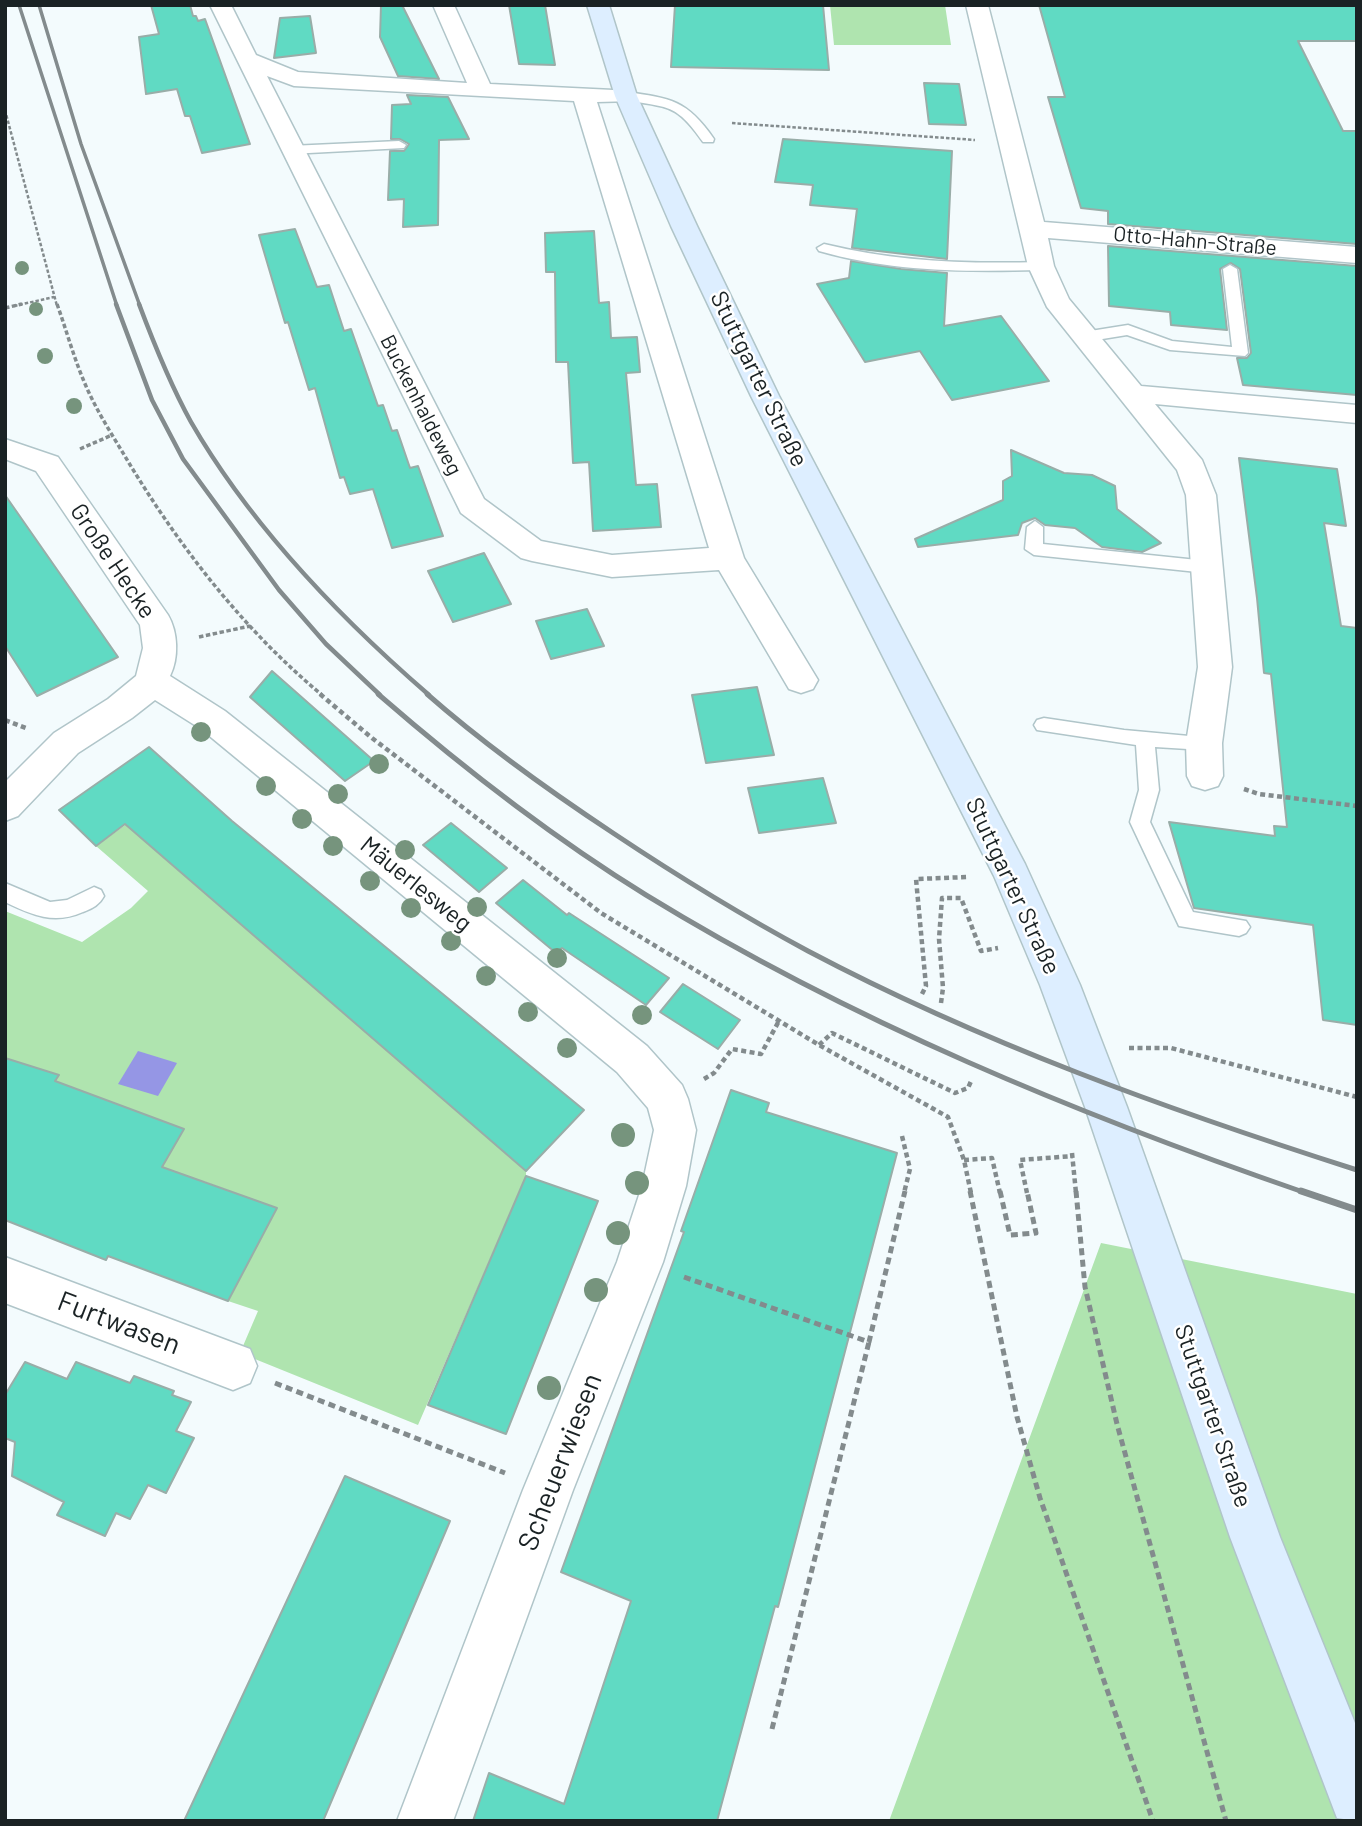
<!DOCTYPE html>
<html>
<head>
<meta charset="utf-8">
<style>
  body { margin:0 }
  #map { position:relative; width:1362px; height:1826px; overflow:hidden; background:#f3fbfd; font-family:Barlow,sans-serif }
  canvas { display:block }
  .frame { position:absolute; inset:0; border:7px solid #1a2224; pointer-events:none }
</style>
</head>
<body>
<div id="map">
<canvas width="1362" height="1826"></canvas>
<div class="frame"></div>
</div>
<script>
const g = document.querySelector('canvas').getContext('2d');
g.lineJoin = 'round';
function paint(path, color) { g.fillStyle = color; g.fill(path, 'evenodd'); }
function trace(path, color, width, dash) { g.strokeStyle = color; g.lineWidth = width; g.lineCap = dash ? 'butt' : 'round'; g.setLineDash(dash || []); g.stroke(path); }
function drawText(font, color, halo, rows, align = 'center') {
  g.font = font + ' Barlow,sans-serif'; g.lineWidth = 5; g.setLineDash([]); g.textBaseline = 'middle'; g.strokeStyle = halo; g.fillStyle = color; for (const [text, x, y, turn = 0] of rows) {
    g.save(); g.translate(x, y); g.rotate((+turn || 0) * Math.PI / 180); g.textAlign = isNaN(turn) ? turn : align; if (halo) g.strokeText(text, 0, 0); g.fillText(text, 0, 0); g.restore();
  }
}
const green = new Path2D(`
  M 830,5 L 945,5 L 951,45 L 834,45 Z
  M 128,823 L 526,1171 L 526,1176 L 418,1425 L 240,1353 L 258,1311 L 228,1301 L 277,1208 L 203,1181 L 167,1243 L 125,1228 L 184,1129 L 12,1150 L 59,1075 L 5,1058 L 5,911 L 82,942 L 131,908 L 148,891 L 96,846 Z
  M 1101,1243 L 1357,1294 L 1357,1821 L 889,1821 Z`);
const water = new Path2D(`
  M 138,1051 L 177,1063 L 158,1096 L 118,1084 Z`);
const building = new Path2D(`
  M 151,5 L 190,5 L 193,16 L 196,16 L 198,21 L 205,19 L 250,144 L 202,153 L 190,116 L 185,116 L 177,89 L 146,94 L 139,37 L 159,34 Z
  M 381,5 L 402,5 L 439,79 L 398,76 L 380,37 Z
  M 509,5 L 545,5 L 555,65 L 519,64 Z
  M 675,5 L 823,5 L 829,70 L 671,67 Z
  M 1039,5 L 1357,5 L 1357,41 L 1298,41 L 1343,131 L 1357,131 L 1357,244 L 1108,224 L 1108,211 L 1081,208 L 1048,97 L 1065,97 Z
  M 310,16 L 316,53 L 274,58 L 280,18 Z
  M 924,83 L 959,84 L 966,125 L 929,124 Z
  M 407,95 L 448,97 L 469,139 L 439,140 L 438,225 L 403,227 L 404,199 L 388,200 L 390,151 L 404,151 L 409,144 L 400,139 L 391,139 L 392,105 L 411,104 Z
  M 783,139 L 952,151 L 947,259 L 852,248 L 857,209 L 810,205 L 813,185 L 775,182 Z
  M 295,229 L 317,287 L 329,285 L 344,331 L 351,329 L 378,406 L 383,405 L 392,431 L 397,430 L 410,468 L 418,466 L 443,536 L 392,548 L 373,489 L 350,494 L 344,477 L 340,478 L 315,388 L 309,390 L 288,322 L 285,323 L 259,235 Z
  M 594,231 L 599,303 L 609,302 L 611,338 L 637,337 L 640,372 L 626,373 L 636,485 L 657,484 L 661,527 L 593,531 L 589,462 L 573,463 L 568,362 L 556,362 L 555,272 L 546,272 L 545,233 Z
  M 1108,246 L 1357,266 L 1357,395 L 1243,385 L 1237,358 L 1247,358 L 1251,353 L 1240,269 L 1231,263 L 1220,269 L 1227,330 L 1171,325 L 1170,312 L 1109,306 Z
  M 851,261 L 901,269 L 947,273 L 944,326 L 1001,316 L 1049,381 L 952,400 L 920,351 L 865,362 L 817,284 L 849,278 Z
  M 1011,450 L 1064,473 L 1092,475 L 1115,486 L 1117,509 L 1161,543 L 1142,552 L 1102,547 L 1075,528 L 1045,525 L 1035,518 L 1022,523 L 1018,535 L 918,547 L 915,539 L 1003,500 L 1003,481 L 1012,476 Z
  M 1239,458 L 1337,469 L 1346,526 L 1324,523 L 1341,626 L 1357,628 L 1357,1025 L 1323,1020 L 1313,925 L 1194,908 L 1169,822 L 1275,836 L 1274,826 L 1287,827 L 1271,674 L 1264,673 L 1257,598 Z
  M 5,495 L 118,657 L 37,696 L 5,646 Z
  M 484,553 L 511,604 L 453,622 L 428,571 Z
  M 587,609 L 604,646 L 551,659 L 536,621 Z
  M 272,671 L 374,761 L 345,781 L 250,697 Z
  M 757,687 L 774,755 L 706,763 L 692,695 Z
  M 149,747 L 232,821 L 584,1110 L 526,1171 L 125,824 L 96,846 L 59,810 Z
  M 823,778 L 836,823 L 759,833 L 748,788 Z
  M 451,823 L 507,868 L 479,892 L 423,845 Z
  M 523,880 L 567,915 L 569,913 L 669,978 L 646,1005 L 562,948 L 556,953 L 496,903 Z
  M 683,984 L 740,1020 L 718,1049 L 660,1012 Z
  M 5,1058 L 59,1075 L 55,1081 L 184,1129 L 162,1167 L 277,1208 L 228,1301 L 108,1256 L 106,1260 L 5,1220 Z
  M 731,1090 L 769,1103 L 766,1112 L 897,1153 L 778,1607 L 775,1606 L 717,1821 L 473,1821 L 489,1773 L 564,1804 L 631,1601 L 561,1572 L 684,1232 L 681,1231 Z
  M 526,1176 L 598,1201 L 506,1434 L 428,1405 Z
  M 25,1362 L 67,1379 L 76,1362 L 130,1383 L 134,1376 L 174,1391 L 172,1395 L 191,1402 L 176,1431 L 194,1438 L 166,1493 L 148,1485 L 130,1519 L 116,1513 L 105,1536 L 57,1515 L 64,1502 L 12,1476 L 15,1442 L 5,1438 L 5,1395 Z
  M 345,1476 L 450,1521 L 323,1821 L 184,1821 Z`);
const pathFar3 = new Path2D(`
  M 5,110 L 57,306
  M 732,123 L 975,140
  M 14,306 L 54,297`);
const pathFar2 = new Path2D(`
  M 57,304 C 66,329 73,355 83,379 C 95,409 113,436 129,463 C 181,549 245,631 322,695
  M 5,308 L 22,304
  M 80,449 L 112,435
  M 199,637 L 250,626`);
const pathFar1 = new Path2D(`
  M 320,694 L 372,738 L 601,913 L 819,1045 L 948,1117 L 964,1160 L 971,1193
  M 5,720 L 26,728
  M 1244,789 L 1259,794 L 1357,806
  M 922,994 L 926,986 L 916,879 L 968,877
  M 941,1003 L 943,988 L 939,939 L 942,898 L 961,898 L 981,951 L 998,948
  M 819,1045 L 832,1033 L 955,1093 L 968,1088 L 972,1079
  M 1129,1048 L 1171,1048 L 1357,1097
  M 704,1079 L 714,1073 L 732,1049 L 761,1054 L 780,1019
  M 902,1136 L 910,1169 L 904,1193
  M 1072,1153 L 1076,1193
  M 964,1160 L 992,1158 L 1000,1193
  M 1027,1193 L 1020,1160 L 1073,1156`);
const path = new Path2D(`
  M 970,1191 L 1017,1417 L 1040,1498 L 1153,1821
  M 1000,1191 L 1010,1235 L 1036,1233 L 1027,1191
  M 1076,1191 L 1085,1287 L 1117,1424 L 1226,1821
  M 684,1277 L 869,1342 L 905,1191
  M 275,1383 L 505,1473
  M 772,1729 L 869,1342`);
const lane = new Path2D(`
  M 626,92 C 671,98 687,100 714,139 L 713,142 L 703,142 C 674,100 666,109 622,99 L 622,93 Z
  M 399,141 L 406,145 L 404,148 L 290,154 L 283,150 L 290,146 Z
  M 824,244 C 898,262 965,264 1041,262 L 1048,266 L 1041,270 C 965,272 892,272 819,251 L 817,248 Z
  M 1230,265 L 1237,269 L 1248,353 L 1245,356 L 1170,350 L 1127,335 L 1084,342 L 1076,337 L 1084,332 L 1128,325 L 1172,341 L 1232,347 L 1223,269 Z
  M 1035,521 L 1043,527 L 1043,544 L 1207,561 L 1216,567 L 1207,573 L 1034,555 L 1025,549 L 1027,527 Z
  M 1044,718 L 1124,730 L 1211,738 L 1214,743 L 1211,748 L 1204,750 L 1155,747 L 1159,790 L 1150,822 L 1193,912 L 1246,921 L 1250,927 L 1246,933 L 1239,936 L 1179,926 L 1130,822 L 1139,790 L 1136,745 L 1037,730 L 1034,725 L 1037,720 Z
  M 5,883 L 50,902 L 67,900 L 94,887 L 101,890 L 104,896 C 100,904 92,909 83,912 C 54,925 32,915 5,902 Z`);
const street = new Path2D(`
  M 210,5 L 231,5 L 256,55 L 298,72 L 467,83 L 433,5 L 454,5 L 490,84 L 634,91 L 637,96 L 634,101 L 597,102 L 744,558 L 818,680 L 813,689 L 801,693 L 789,689 L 719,570 L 612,577 L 532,561 L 521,558 L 461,513 ZM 267,76 L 294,86 L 574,101 L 709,548 L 612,555 L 541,541 L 484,499 Z
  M 966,5 L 988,5 L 1044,222 L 1357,247 L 1357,263 L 1048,238 L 1054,266 L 1069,299 L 1141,386 L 1357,405 L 1357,423 L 1155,404 L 1202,460 L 1216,495 L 1232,667 L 1222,743 L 1223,776 L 1218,786 L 1205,790 L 1192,786 L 1187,776 L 1186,743 L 1198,667 L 1186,495 L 1177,470 L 1047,307 L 1028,266 Z
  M 5,439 L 58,457 L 168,615 C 178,632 179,658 170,676 L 225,711 L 647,1046 L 682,1085 L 688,1099 L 696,1130 L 686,1186 L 663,1262 L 573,1490 L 453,1821 L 397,1821 L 523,1490 L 617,1262 L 642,1186 L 654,1130 L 648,1108 L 617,1072 L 201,729 L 155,700 L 132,718 L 78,753 L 18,816 L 5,821 L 5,782 L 54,733 L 108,699 L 136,676 L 143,648 L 140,625 L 36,471 L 5,459 Z
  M 5,1257 L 250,1349 L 257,1366 L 250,1383 L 233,1390 L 5,1303 Z`);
const secondary = new Path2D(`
  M 587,5 L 609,5 L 637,96 L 697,226 L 779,396 L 1025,864 L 1080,985 L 1127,1107 L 1280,1537 L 1357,1728 L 1357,1821 L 1337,1818 L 1230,1537 L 1085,1107 L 1040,985 L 994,876 L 751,396 L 671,226 L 615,96 Z`);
const railFar3 = new Path2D(`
  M 19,5 L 117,306
  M 39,5 L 81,144 L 140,306`);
const railFar2 = new Path2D(`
  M 116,304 L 152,400 L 183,459 L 279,590 L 326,644 L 380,695
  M 139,304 C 154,344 170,384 191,422 C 251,526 339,617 429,695`);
const railFar1 = new Path2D(`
  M 378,694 C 462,767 552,837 646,895 C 853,1022 1077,1114 1306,1193
  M 427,694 C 485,745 548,790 613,833 C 676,875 741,915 808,951 C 982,1043 1169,1110 1357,1170`);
const rail = new Path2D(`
  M 1301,1191 L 1357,1210`);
const trees = [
  [22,268,7],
  [36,309,7],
  [45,356,8],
  [74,406,8],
  [201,732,10],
  [379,764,10],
  [266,786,10],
  [338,794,10],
  [302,819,10],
  [333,846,10],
  [405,850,10],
  [370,881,10],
  [477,907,10],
  [411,908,10],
  [451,941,10],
  [557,958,10],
  [486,976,10],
  [528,1012,10],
  [642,1015,10],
  [567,1048,10],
  [623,1135,12],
  [637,1183,12],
  [618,1233,12],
  [596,1290,12],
  [549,1388,12]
];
const farStreetnames = [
  ["Otto-Hahn-Straße",1195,241,5],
  ["Buckenhaldeweg",421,405,63]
];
const streetNames = [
  ["Stuttgarter Straße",759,379,64],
  ["Große Hecke",113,561,56],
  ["Mäuerlesweg",416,884,39],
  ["Stuttgarter Straße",1013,886,65],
  ["Stuttgarter Straße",1213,1416,71]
];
const nearStreetnames = [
  ["Furtwasen",119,1323,21],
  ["Scheuerwiesen",560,1462,-69]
];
paint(green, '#afe4af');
paint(water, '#9596e5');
paint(building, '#60dac3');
trace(building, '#99ada8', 2);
trace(lane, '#b0c5c9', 3);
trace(street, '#b0c5c9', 3);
trace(secondary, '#b0c5c9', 3);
trace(pathFar3, '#838b8d', 2.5, [3.5, 2]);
trace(pathFar2, '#838b8d', 3.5, [4.5, 2.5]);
trace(pathFar1, '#838b8d', 4.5, [5, 3.5]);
trace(path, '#838b8d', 5, [7, 4.5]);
paint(lane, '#fff');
paint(street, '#fff');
paint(secondary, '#def');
trace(railFar3, '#838b8d', 3.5);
trace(railFar2, '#838b8d', 4.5);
trace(railFar1, '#838b8d', 5);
trace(rail, '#838b8d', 7);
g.fillStyle = '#76947d';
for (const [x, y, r] of trees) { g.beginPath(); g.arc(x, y, r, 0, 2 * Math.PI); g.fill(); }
drawText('21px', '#1a2224', '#fff', farStreetnames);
drawText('24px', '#1a2224', '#fff', streetNames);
drawText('28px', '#1a2224', '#fff', nearStreetnames);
</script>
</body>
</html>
